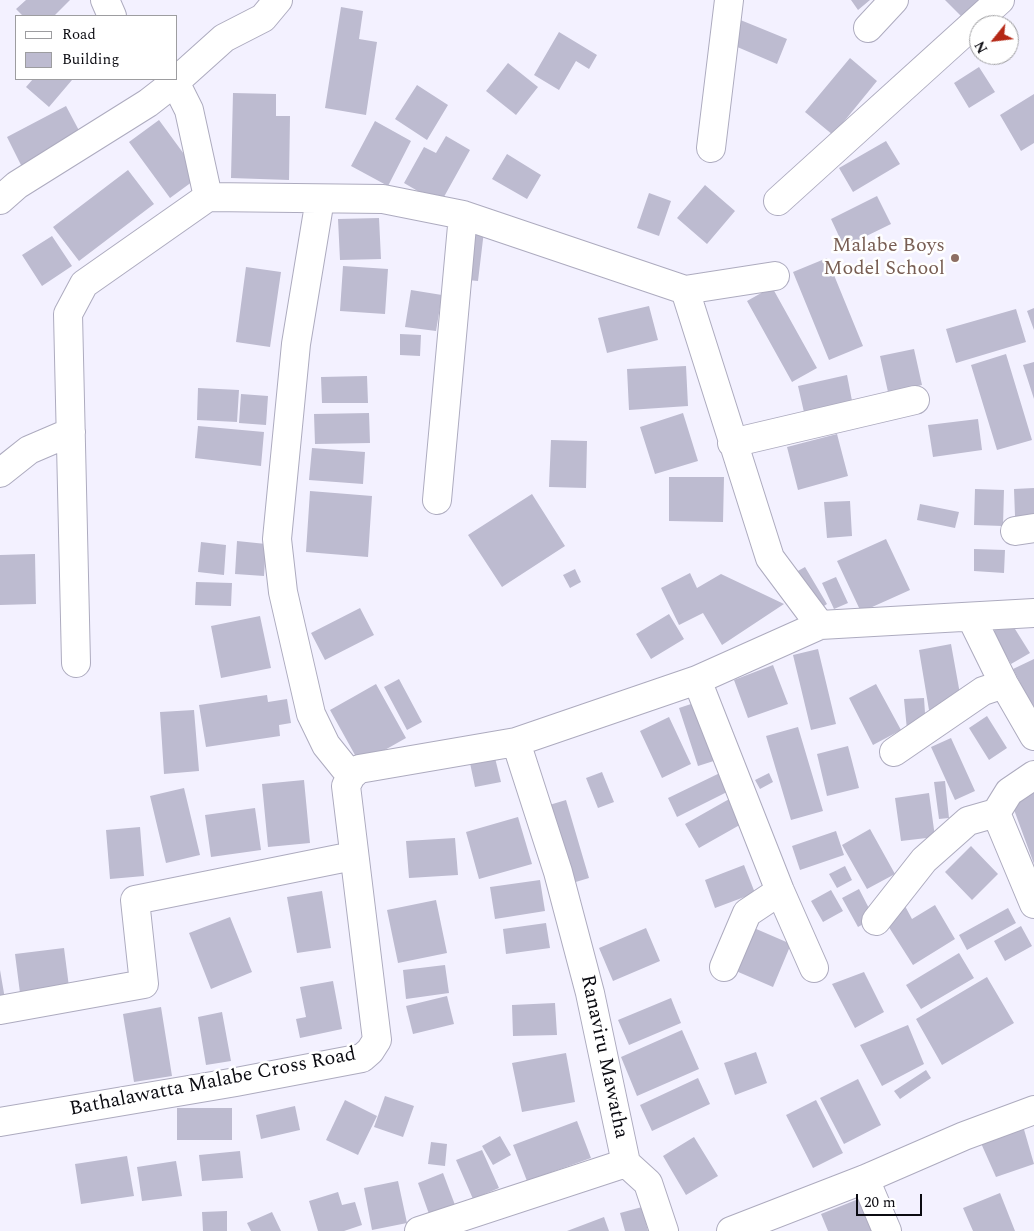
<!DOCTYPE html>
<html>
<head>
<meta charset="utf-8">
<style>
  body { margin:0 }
  #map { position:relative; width:1034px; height:1231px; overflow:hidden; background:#f3f1ff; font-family:Spectral,serif }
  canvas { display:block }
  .legend { position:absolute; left:15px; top:15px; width:162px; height:65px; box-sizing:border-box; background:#fff; border:1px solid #9d9da0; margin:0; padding:6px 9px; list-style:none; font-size:15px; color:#0b0b11 }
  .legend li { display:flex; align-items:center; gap:10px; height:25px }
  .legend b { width:25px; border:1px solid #9d9da0 }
  .north { position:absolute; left:969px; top:15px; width:50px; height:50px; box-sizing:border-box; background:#fff; border:1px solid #9d9da0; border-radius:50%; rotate:241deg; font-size:14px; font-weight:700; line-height:20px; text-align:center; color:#0b0b11 }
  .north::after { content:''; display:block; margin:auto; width:18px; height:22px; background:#b52816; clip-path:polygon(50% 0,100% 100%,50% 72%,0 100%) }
  .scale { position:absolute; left:856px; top:1194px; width:66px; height:22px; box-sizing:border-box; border:2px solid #0b0b11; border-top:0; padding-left:6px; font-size:15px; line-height:18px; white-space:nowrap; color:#0b0b11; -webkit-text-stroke:4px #fff; paint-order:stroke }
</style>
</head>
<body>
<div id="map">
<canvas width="1034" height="1231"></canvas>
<ul class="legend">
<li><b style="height:6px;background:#fff"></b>Road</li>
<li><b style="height:14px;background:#bdbbd0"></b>Building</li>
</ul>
<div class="north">N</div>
<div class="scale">20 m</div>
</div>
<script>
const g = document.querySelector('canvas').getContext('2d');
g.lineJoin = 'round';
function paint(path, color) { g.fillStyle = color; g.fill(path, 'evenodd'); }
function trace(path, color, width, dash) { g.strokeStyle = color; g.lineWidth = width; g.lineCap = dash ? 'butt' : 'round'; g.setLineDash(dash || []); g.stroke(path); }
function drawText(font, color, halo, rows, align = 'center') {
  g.font = font + ' Spectral,serif'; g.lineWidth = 5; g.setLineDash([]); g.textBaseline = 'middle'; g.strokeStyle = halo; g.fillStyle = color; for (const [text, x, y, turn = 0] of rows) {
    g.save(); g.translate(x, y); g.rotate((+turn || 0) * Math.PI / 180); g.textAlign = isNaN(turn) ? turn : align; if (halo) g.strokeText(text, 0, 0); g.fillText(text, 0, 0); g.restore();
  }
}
const building = new Path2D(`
  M 26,0 L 70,0 L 54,16 L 23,16 L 16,9 Z
  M 851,0 L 870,0 L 858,10 Z
  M 945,0 L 982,0 L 963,18 Z
  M 341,7 L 363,11 L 359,39 L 377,42 L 366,115 L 325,108 Z
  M 738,19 L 787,39 L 777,64 L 728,43 Z
  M 559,32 L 597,55 L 589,69 L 576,61 L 559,90 L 534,75 Z
  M 850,58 L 877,81 L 833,135 L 805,112 Z
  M 508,63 L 538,87 L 516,115 L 486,91 Z
  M 979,67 L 995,92 L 969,108 L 954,83 Z
  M 33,79 L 71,79 L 72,80 L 49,107 L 26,87 Z
  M 417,85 L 448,105 L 427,140 L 395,119 Z
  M 233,93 L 276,94 L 276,116 L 290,116 L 289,180 L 231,178 Z
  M 1034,94 L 1034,143 L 1021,151 L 1000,115 Z
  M 66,106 L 83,138 L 23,169 L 7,137 Z
  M 159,120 L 200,176 L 170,198 L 129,142 Z
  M 375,121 L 411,141 L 388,186 L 351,166 Z
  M 446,136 L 470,150 L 440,204 L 404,183 L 424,147 L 436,153 Z
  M 886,141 L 900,164 L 853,192 L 839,168 Z
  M 507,154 L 541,175 L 527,199 L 492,179 Z
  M 128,170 L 154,204 L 79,261 L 53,227 Z
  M 705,185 L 735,211 L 707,244 L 677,218 Z
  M 649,193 L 671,201 L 659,236 L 637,228 Z
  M 877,196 L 891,224 L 844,247 L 831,219 Z
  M 379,218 L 381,259 L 340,260 L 338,219 Z
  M 464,229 L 484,231 L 478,281 L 458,279 Z
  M 52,236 L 72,266 L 42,286 L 22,255 Z
  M 827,258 L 863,346 L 829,360 L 793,272 Z
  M 343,266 L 388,269 L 385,314 L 340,311 Z
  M 246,267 L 281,272 L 270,347 L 236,342 Z
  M 772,287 L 817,368 L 792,382 L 747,301 Z
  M 411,290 L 442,295 L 436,331 L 405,327 Z
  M 649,306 L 658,340 L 607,353 L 598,318 Z
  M 1034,308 L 1034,330 L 1027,311 Z
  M 1016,309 L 1026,342 L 956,363 L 946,329 Z
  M 400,334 L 421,335 L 420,356 L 400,355 Z
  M 914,349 L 922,385 L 888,392 L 880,356 Z
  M 1006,354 L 1032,440 L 997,450 L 971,365 Z
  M 1034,362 L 1034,399 L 1023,365 Z
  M 686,366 L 688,406 L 629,410 L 627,369 Z
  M 847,375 L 854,411 L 806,421 L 798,386 Z
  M 367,376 L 368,403 L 322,403 L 321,377 Z
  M 198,388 L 239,390 L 237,422 L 197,420 Z
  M 241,394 L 268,396 L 266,425 L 239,423 Z
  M 369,413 L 370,443 L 315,444 L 314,414 Z
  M 683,413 L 698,461 L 655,474 L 640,427 Z
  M 978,419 L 982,450 L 933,457 L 928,425 Z
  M 198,426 L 264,432 L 261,466 L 195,458 Z
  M 837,434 L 848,476 L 798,490 L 787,447 Z
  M 551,440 L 587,441 L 586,488 L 549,487 Z
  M 312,448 L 365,452 L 363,484 L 309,480 Z
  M 669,477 L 724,477 L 723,522 L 669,521 Z
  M 1034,488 L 1034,516 L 1015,516 L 1014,489 Z
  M 975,489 L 1004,490 L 1003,526 L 974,525 Z
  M 310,491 L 372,496 L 368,557 L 306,552 Z
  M 532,494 L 565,546 L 502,587 L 468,535 Z
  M 850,501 L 852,536 L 827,538 L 824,502 Z
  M 920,504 L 959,512 L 955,528 L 917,520 Z
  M 886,539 L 910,590 L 861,612 L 837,561 Z
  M 237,541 L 266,544 L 264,576 L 235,574 Z
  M 201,542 L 226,545 L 224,575 L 198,572 Z
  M 974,549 L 1005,550 L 1004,573 L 974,571 Z
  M 35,554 L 36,604 L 0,605 L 0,555 Z
  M 805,567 L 827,604 L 818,610 L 796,572 Z
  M 575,569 L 581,582 L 570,588 L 563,575 Z
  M 690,573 L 697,588 L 721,574 L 784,604 L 722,645 L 703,613 L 679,625 L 661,588 Z
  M 836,577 L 848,603 L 834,609 L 822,583 Z
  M 196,582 L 232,583 L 231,606 L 195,605 Z
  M 360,608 L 374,635 L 325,660 L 311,633 Z
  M 669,614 L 684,639 L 651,659 L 636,634 Z
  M 260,616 L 271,668 L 221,678 L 211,626 Z
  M 1010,621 L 1030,653 L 1011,664 L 992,632 Z
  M 951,644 L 962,705 L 929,710 L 919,650 Z
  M 818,649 L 836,724 L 811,730 L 793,655 Z
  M 1034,659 L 1034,710 L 1013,669 Z
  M 773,665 L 788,704 L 748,718 L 734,680 Z
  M 399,679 L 422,722 L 407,730 L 384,687 Z
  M 376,684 L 406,738 L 360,764 L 330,710 Z
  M 876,684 L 901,730 L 873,745 L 849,698 Z
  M 267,695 L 268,702 L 287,699 L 291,723 L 279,725 L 280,736 L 206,747 L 199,705 Z
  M 924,698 L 926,728 L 907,730 L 904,699 Z
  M 700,701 L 720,759 L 698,766 L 679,708 Z
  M 194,710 L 199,771 L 164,774 L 160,712 Z
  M 987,716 L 1007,748 L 989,760 L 969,728 Z
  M 669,717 L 691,764 L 662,778 L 640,731 Z
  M 798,727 L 823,811 L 791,820 L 766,736 Z
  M 951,738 L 975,791 L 955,800 L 931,747 Z
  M 848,746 L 859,788 L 827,796 L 817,754 Z
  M 495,758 L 501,782 L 475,787 L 470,763 Z
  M 724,771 L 733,789 L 677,817 L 668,798 Z
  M 602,772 L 614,802 L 598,808 L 586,778 Z
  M 769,773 L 773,782 L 760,789 L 755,780 Z
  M 304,780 L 310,843 L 268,847 L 262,784 Z
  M 945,781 L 949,818 L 939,819 L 934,782 Z
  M 184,788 L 200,855 L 166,863 L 150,796 Z
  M 1034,792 L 1034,864 L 1013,807 Z
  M 929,793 L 935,837 L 901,841 L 895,798 Z
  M 731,798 L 745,822 L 699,848 L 685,824 Z
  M 566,800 L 589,878 L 569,884 L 546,806 Z
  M 255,808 L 261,850 L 211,857 L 205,815 Z
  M 518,817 L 532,864 L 479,879 L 466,832 Z
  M 140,827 L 144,876 L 110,879 L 106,830 Z
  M 870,829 L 895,874 L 867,889 L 842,845 Z
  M 836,831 L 844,855 L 800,870 L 792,846 Z
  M 455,838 L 458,875 L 409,878 L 406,841 Z
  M 971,846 L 998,874 L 972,900 L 945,872 Z
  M 744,865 L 755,893 L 715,908 L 705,880 Z
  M 845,866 L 852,880 L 837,888 L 829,874 Z
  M 540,880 L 545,911 L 495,919 L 490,887 Z
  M 859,889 L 874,918 L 858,927 L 842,898 Z
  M 831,890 L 843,911 L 823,922 L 811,901 Z
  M 322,891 L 331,948 L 297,953 L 287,897 Z
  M 436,900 L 447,953 L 398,963 L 387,910 Z
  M 935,905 L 955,939 L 913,965 L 883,918 L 905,906 L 912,919 Z
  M 1008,908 L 1016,923 L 967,950 L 959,935 Z
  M 230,917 L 252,972 L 211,989 L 189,933 Z
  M 546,923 L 550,948 L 506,954 L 503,929 Z
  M 1021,926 L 1032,946 L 1005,961 L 994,941 Z
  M 646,928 L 660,961 L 613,981 L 599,948 Z
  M 754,928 L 791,944 L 773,987 L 736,971 Z
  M 64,948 L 69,987 L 20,993 L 15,954 Z
  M 959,953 L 974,978 L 921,1009 L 906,985 Z
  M 445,965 L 449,993 L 406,999 L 403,970 Z
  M 0,970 L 5,999 L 0,1000 Z
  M 864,972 L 884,1012 L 855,1028 L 832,984 Z
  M 987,977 L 1014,1023 L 942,1065 L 916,1019 Z
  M 333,981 L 342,1029 L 300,1038 L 296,1019 L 306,1017 L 300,987 Z
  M 447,996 L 454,1024 L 413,1034 L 406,1006 Z
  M 671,998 L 681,1023 L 629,1045 L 618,1020 Z
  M 555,1003 L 557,1035 L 513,1036 L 512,1005 Z
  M 161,1007 L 172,1076 L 134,1082 L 123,1014 Z
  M 222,1012 L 231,1061 L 206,1065 L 198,1017 Z
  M 908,1025 L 924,1064 L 882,1086 L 860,1045 Z
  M 682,1030 L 699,1069 L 637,1096 L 621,1057 Z
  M 756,1052 L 767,1083 L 735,1095 L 724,1063 Z
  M 566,1053 L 575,1102 L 522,1112 L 512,1063 Z
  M 926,1070 L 931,1078 L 900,1099 L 894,1091 Z
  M 698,1078 L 710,1104 L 652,1131 L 640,1105 Z
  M 858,1079 L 881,1125 L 844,1144 L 820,1098 Z
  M 385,1096 L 414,1106 L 403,1137 L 374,1127 Z
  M 345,1100 L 377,1116 L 358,1155 L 326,1140 Z
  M 816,1100 L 843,1153 L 813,1168 L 786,1115 Z
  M 295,1106 L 300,1130 L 261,1139 L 256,1115 Z
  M 177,1108 L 232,1108 L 232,1140 L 177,1140 Z
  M 577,1121 L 591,1158 L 527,1181 L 513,1145 Z
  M 1023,1126 L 1034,1164 L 996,1177 L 980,1141 Z
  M 500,1136 L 511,1155 L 493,1165 L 482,1146 Z
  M 694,1137 L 718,1176 L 686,1195 L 663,1156 Z
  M 431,1142 L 447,1144 L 445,1166 L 428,1164 Z
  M 482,1150 L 499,1188 L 473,1199 L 456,1160 Z
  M 240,1151 L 243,1178 L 202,1181 L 199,1155 Z
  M 127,1156 L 134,1196 L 81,1204 L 75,1164 Z
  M 176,1161 L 182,1196 L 142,1201 L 137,1167 Z
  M 443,1173 L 455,1205 L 429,1214 L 418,1183 Z
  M 398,1181 L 407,1223 L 372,1230 L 364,1188 Z
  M 338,1192 L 342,1205 L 355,1202 L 362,1225 L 344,1231 L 318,1231 L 309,1201 Z
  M 1000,1193 L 1015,1231 L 973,1231 L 963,1208 Z
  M 866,1196 L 881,1231 L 828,1231 L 821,1214 Z
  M 642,1207 L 648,1231 L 625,1231 L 620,1213 Z
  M 227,1211 L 227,1231 L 203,1231 L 202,1212 Z
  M 272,1212 L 281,1231 L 251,1231 L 247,1223 Z
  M 604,1217 L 609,1231 L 567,1231 Z`);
const minor = new Path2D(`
  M 105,0 L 112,16
  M 868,28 L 894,0
  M 175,82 L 189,110 L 208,197 L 383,199 L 463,215 L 685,290 L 770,558 L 820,625
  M 711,148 L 729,0
  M 320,199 L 296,344 L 277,539 L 283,592 L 311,714 L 326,745 L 351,776
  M 0,200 L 17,185 L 148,103 L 175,82 L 224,38 L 263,18 L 278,0
  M 778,201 L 1000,0
  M 685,290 L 775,276
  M 732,443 L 915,400
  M 0,473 L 29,450 L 71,432
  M 437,500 L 463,215
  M 1015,531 L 1034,528
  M 971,617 L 1004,684 L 1034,736
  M 76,663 L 68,314 L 84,284 L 208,197
  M 697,680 L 780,891 L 814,968
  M 894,752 L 983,691 L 1004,684
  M 996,813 L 1034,904
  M 876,921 L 924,860 L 968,821 L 996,813 L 1009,792 L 1034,775
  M 724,967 L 747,913 L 780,891
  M 0,1010 L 144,984 L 135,900 L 353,856
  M 0,1122 L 236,1082 L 362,1058 L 370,1051 L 377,1040 L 346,786 L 351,776 L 359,769 L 516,742 L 697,680 L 820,625 L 1034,613
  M 626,1163 L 648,1183 L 664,1231
  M 865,1179 L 887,1231
  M 419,1231 L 626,1163 L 590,993 L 558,872 L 516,742
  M 731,1231 L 865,1179 L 964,1136 L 1034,1110`);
const markers = [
  [955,258,5,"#8d6e63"]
];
const educationNames = [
  ["Malabe Boys",945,247],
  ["Model School",945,270]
];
const streetNames = [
  ["Ranaviru Mawatha",603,1057,78],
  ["Bathalawatta Malabe Cross Road",213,1083,-11]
];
paint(building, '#bdbbd0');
trace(minor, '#adabbf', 30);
trace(minor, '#fff', 28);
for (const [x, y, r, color] of markers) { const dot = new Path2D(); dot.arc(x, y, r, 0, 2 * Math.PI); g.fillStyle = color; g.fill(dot); trace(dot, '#fff', 2); }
drawText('20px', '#785e54', '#fff', educationNames, 'right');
drawText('20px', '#0b0b11', '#fff', streetNames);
</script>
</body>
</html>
